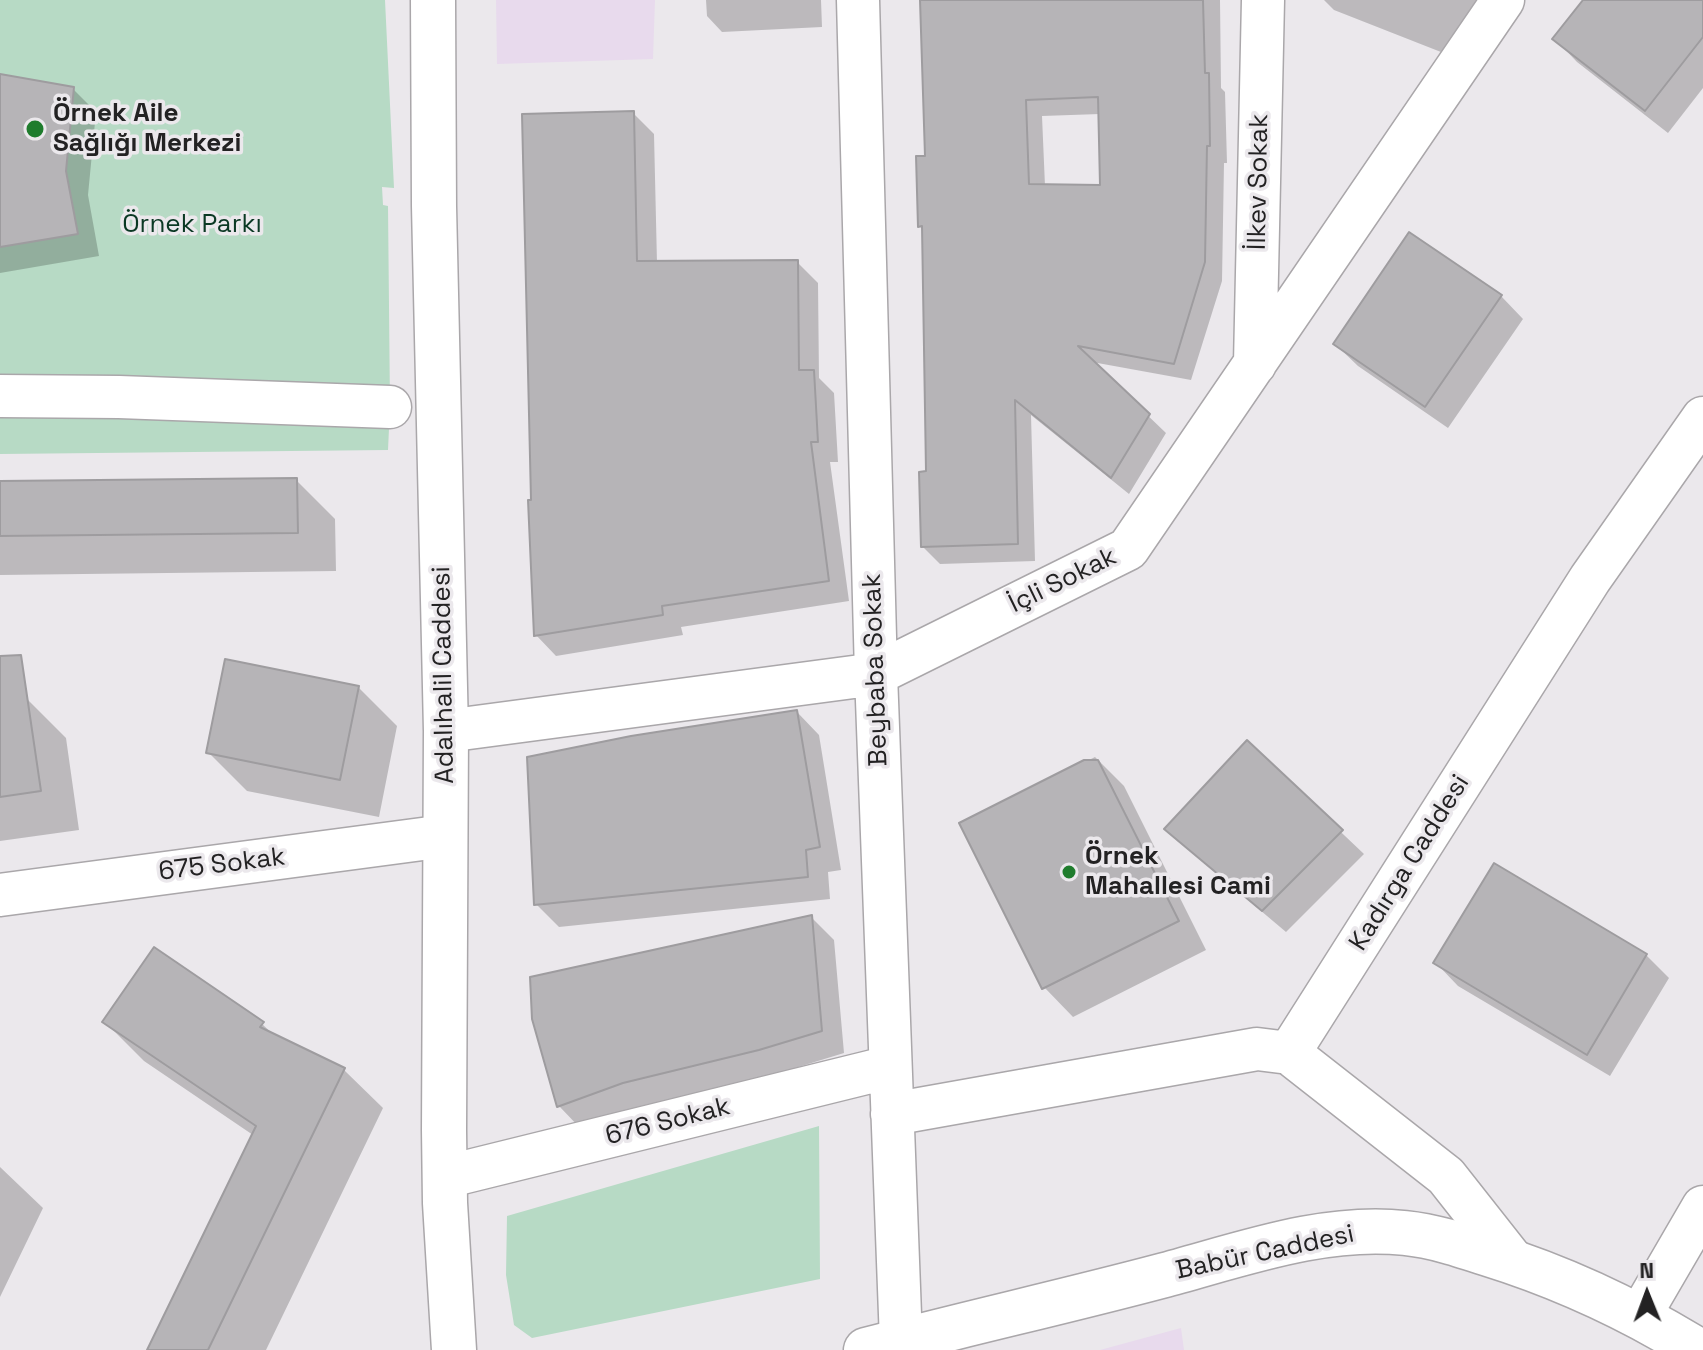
<!DOCTYPE html>
<html>
<head>
<meta charset="utf-8">
<style>
  body { margin:0 }
  #map { position:relative; width:1703px; height:1350px; overflow:hidden; background:#ebe8ec; font-family:"Space Grotesk",sans-serif }
  canvas { display:block }
  .north { position:absolute; left:1607px; top:1254px; width:80px; height:80px; -webkit-text-stroke:6px #ebe8ec; paint-order:stroke; rotate:359deg; font-size:22px; font-weight:700; line-height:32px; text-align:center; color:#232223 }
  .north::after { content:''; display:block; margin:auto; width:28px; height:36px; background:#232223; clip-path:polygon(50% 0,100% 100%,50% 72%,0 100%) }
</style>
</head>
<body>
<div id="map">
<canvas width="1703" height="1350"></canvas>
<div class="north">N</div>
</div>
<script>
const g = document.querySelector('canvas').getContext('2d');
g.lineJoin = 'round';
function paint(path, color) { g.fillStyle = color; g.fill(path, 'evenodd'); }
function trace(path, color, width, dash) { g.strokeStyle = color; g.lineWidth = width; g.lineCap = dash ? 'butt' : 'round'; g.setLineDash(dash || []); g.stroke(path); }
function drawText(font, color, halo, rows, align = 'center') {
  g.font = font + ' "Space Grotesk",sans-serif'; g.lineWidth = 7; g.setLineDash([]); g.textBaseline = 'middle'; g.strokeStyle = halo; g.fillStyle = color; for (const [text, x, y, turn = 0] of rows) {
    g.save(); g.translate(x, y); g.rotate((+turn || 0) * Math.PI / 180); g.textAlign = isNaN(turn) ? turn : align; if (halo) g.strokeText(text, 0, 0); g.fillText(text, 0, 0); g.restore();
  }
}
const education = new Path2D(`
  M 496,0 L 655,0 L 653,59 L 497,64 Z
  M 1181,1328 L 1184,1350 L 1100,1350 Z`);
const green = new Path2D(`
  M 0,0 L 385,0 L 394,188 L 382,187 L 383,205 L 388,206 L 390,407 L 388,450 L 0,454 Z
  M 819,1126 L 820,1279 L 532,1338 L 514,1325 L 506,1275 L 507,1216 Z`);
const shadow = new Path2D(`
  M 706,0 L 821,0 L 822,27 L 722,32 L 707,16 Z
  M 922,0 L 1220,0 L 1221,88 L 1225,92 L 1227,163 L 1224,163 L 1222,281 L 1191,380 L 1092,362 L 1166,433 L 1129,494 L 1031,415 L 1035,561 L 940,564 L 923,547 L 928,473 L 924,230 L 920,226 L 927,157 ZM 1100,114 L 1102,187 L 1045,186 L 1042,116 Z
  M 1324,0 L 1487,0 L 1446,54 L 1334,10 Z
  M 1585,0 L 1703,0 L 1703,88 L 1668,133 L 1577,62 L 1555,39 Z
  M 0,76 L 73,89 L 96,112 L 88,195 L 99,256 L 0,273 Z
  M 633,113 L 654,134 L 657,263 L 797,262 L 818,283 L 819,378 L 834,393 L 838,462 L 830,462 L 849,601 L 681,627 L 683,635 L 556,656 L 536,635 L 533,502 Z
  M 1501,296 L 1523,319 L 1448,428 L 1358,366 L 1335,344 Z
  M 296,480 L 335,519 L 336,571 L 0,575 L 0,483 Z
  M 358,687 L 397,726 L 379,817 L 247,791 L 208,752 Z
  M 27,699 L 66,738 L 79,830 L 0,841 L 0,703 Z
  M 797,712 L 819,735 L 841,870 L 828,872 L 830,899 L 559,927 L 536,904 Z
  M 1247,743 L 1364,854 L 1286,932 L 1190,851 L 1167,829 Z
  M 1095,757 L 1124,786 L 1206,950 L 1073,1017 L 1044,987 L 962,824 Z
  M 811,917 L 834,940 L 844,1053 L 782,1072 L 646,1105 L 581,1129 L 559,1106 Z
  M 1646,955 L 1669,978 L 1610,1076 L 1458,986 L 1436,963 Z
  M 105,1022 L 262,1024 L 276,1037 L 344,1070 L 383,1108 L 266,1350 L 149,1350 L 253,1135 L 144,1061 Z
  M 0,1167 L 43,1208 L 0,1297 Z`);
const building = new Path2D(`
  M 920,0 L 1203,0 L 1205,73 L 1209,73 L 1210,146 L 1207,146 L 1205,262 L 1174,364 L 1078,346 L 1150,414 L 1111,478 L 1015,400 L 1018,544 L 921,547 L 919,472 L 926,471 L 922,226 L 918,227 L 916,156 L 925,156 ZM 1098,97 L 1100,185 L 1029,184 L 1026,100 Z
  M 1583,0 L 1703,0 L 1703,37 L 1645,111 L 1552,39 Z
  M 0,74 L 74,87 L 66,171 L 78,234 L 0,247 Z
  M 634,111 L 637,261 L 798,260 L 799,370 L 814,370 L 818,442 L 811,442 L 829,581 L 662,606 L 663,615 L 534,636 L 528,500 L 531,500 L 522,114 Z
  M 1409,232 L 1502,295 L 1425,407 L 1333,344 Z
  M 297,478 L 298,533 L 0,536 L 0,481 Z
  M 21,655 L 41,791 L 0,797 L 0,656 Z
  M 225,659 L 359,686 L 340,780 L 206,753 Z
  M 797,710 L 820,847 L 806,850 L 808,877 L 534,905 L 527,757 L 631,736 Z
  M 1247,740 L 1343,830 L 1262,911 L 1164,829 Z
  M 1084,760 L 1098,760 L 1179,921 L 1042,989 L 959,823 Z
  M 1494,863 L 1647,954 L 1587,1055 L 1433,963 Z
  M 812,915 L 822,1031 L 759,1050 L 623,1083 L 557,1107 L 532,1019 L 530,977 Z
  M 154,947 L 264,1022 L 260,1027 L 345,1068 L 208,1350 L 147,1350 L 256,1126 L 102,1022 Z`);
const street = new Path2D(`
  M 858,0 L 876,674 L 901,1341
  M 1255,364 L 1263,0
  M 0,396 L 119,397 L 390,407
  M 446,731 L 876,674 L 1128,549 L 1503,0
  M 0,895 L 445,836
  M 1289,1053 L 1590,579 L 1703,418
  M 1289,1053 L 1446,1176 L 1513,1261
  M 892,1114 L 1257,1049 L 1289,1053
  M 445,1177 L 890,1067
  M 1639,1317 L 1703,1207`);
const secondary = new Path2D(`
  M 433,0 L 434,206 L 446,731 L 444,1130 L 445,1203 L 454,1350
  M 866,1350 C 964,1324 1063,1302 1161,1276 C 1240,1255 1323,1224 1405,1233 C 1434,1236 1461,1245 1488,1254 C 1562,1277 1631,1309 1697,1350`);
const markers = [
  [35,129,10,"#1f7c2d"],
  [1069,872,8,"#1f7c2d"]
];
const poiNames = [
  ["Örnek Aile",53,114],
  ["Sağlığı Merkezi",53,144],
  ["Örnek",1085,857],
  ["Mahallesi Cami",1085,887]
];
const streetNames = [
  ["İlkev Sokak",1259,182,-89],
  ["İçli Sokak",1063,581,-26],
  ["Beybaba Sokak",876,670,-92],
  ["Adalıhalil Caddesi",444,675,-91],
  ["Kadırga Caddesi",1410,863,-58],
  ["675 Sokak",222,865,-7],
  ["676 Sokak",668,1122,-14],
  ["Babür Caddesi",1265,1253,-12]
];
const parkNames = [
  ["Örnek Parkı",192,225]
];
paint(education, '#e8daed');
paint(green, '#b7dac5');
paint(shadow, '#0003');
paint(building, '#b6b4b7');
trace(building, '#9e9c9f', 2);
trace(street, '#aaa7aa', 45);
trace(secondary, '#aaa7aa', 47);
trace(street, '#fff', 42);
trace(secondary, '#fff', 44);
for (const [x, y, r, color] of markers) { const dot = new Path2D(); dot.arc(x, y, r, 0, 2 * Math.PI); g.fillStyle = color; g.fill(dot); trace(dot, '#ebe8ec', 3); }
drawText('bold 26px', '#232223', '#ebe8ec', poiNames, 'left');
drawText('26px', '#232223', '#ebe8ec', streetNames);
drawText('26px', '#0b3924', '#ebe8ec', parkNames);
</script>
</body>
</html>
